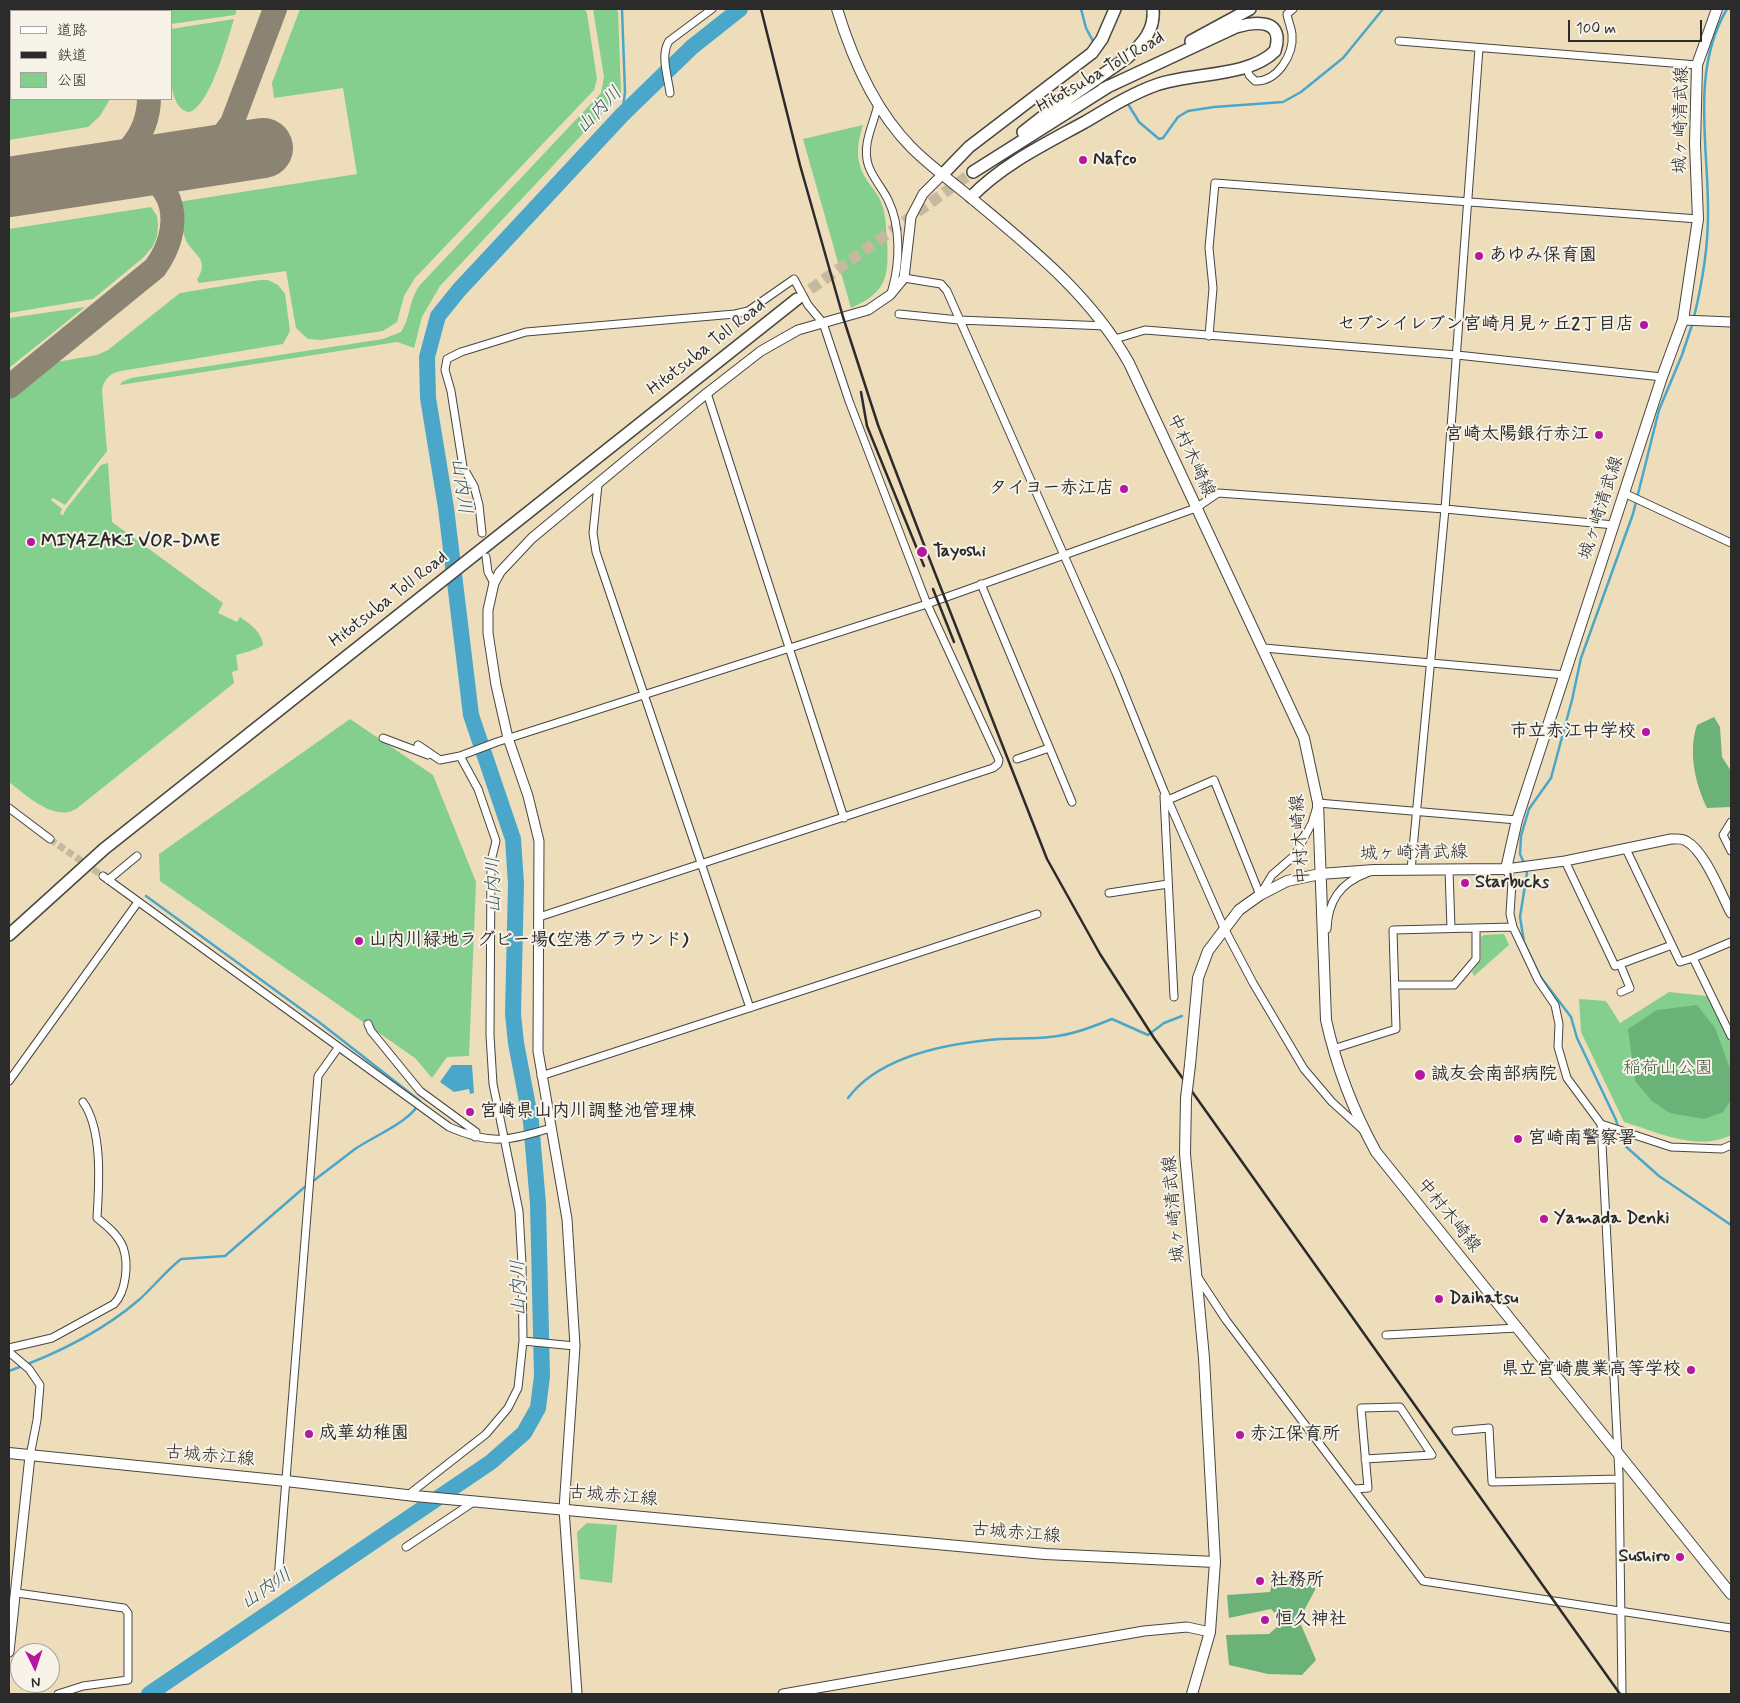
<!DOCTYPE html>
<html>
<head>
<meta charset="utf-8">
<style>
  body { margin:0 }
  #map { position:relative; width:1740px; height:1703px; overflow:hidden; background:#edb; font-family:Mynerve,"Klee One",sans-serif }
  canvas { display:block }
  .frame { position:absolute; inset:0; border:10px solid #2b2b2b; pointer-events:none }
  .legend { position:absolute; left:10px; top:10px; width:162px; height:90px; box-sizing:border-box; background:#f7f3e8; border:1px solid #a5a39c; margin:0; padding:6px 9px; list-style:none; font-size:15px; color:#2b2b2b }
  .legend li { display:flex; align-items:center; gap:10px; height:25px }
  .legend b { width:25px; border:1px solid #a5a39c }
  .north { position:absolute; left:10px; top:1643px; width:50px; height:50px; box-sizing:border-box; background:#f7f3e8; border:1px solid #a5a39c; border-radius:50%; rotate:176deg; font-size:14px; font-weight:700; line-height:20px; text-align:center; color:#2b2b2b }
  .north::after { content:''; display:block; margin:auto; width:18px; height:22px; background:#b5179e; clip-path:polygon(50% 0,100% 100%,50% 72%,0 100%) }
  .scale { position:absolute; left:1568px; top:20px; width:134px; height:22px; box-sizing:border-box; border:2px solid #2b2b2b; border-top:0; padding-left:6px; font-size:15px; line-height:18px; white-space:nowrap; color:#2b2b2b; -webkit-text-stroke:4px #f7f3e8; paint-order:stroke }
</style>
</head>
<body>
<div id="map">
<canvas width="1740" height="1703"></canvas>
<div class="frame"></div>
<ul class="legend">
<li><b style="height:6px;background:#fff"></b>道路</li>
<li><b style="height:6px;background:#2b2b2b"></b>鉄道</li>
<li><b style="height:14px;background:#84cf8d"></b>公園</li>
</ul>
<div class="north">N</div>
<div class="scale">100 m</div>
</div>
<script>
const g = document.querySelector('canvas').getContext('2d');
g.lineJoin = 'round';
function paint(path, color) { g.fillStyle = color; g.fill(path, 'evenodd'); }
function trace(path, color, width, dash) { g.strokeStyle = color; g.lineWidth = width; g.lineCap = dash ? 'butt' : 'round'; g.setLineDash(dash || []); g.stroke(path); }
function drawText(font, color, halo, rows, align = 'center') {
  g.font = font + ' Mynerve,"Klee One",sans-serif'; g.lineWidth = 4; g.setLineDash([]); g.textBaseline = 'middle'; g.strokeStyle = halo; g.fillStyle = color; for (const [text, x, y, turn = 0] of rows) {
    g.save(); g.translate(x, y); g.rotate((+turn || 0) * Math.PI / 180); g.textAlign = isNaN(turn) ? turn : align; if (halo) g.strokeText(text, 0, 0); g.fillText(text, 0, 0); g.restore();
  }
}
const green = new Path2D(`
  M 9,9 L 25,9 L 25,11 L 11,11 L 11,49 L 9,49 Z
  M 57,9 L 100,9 L 101,11 L 56,11 Z
  M 161,9 L 237,9 L 235,15 L 171,24 L 171,11 L 161,11 Z
  M 300,9 L 585,9 L 587,13 L 597,79 L 594,90 L 415,278 L 404,296 L 397,322 L 383,331 L 321,340 L 308,339 L 296,328 L 286,271 L 199,283 L 197,280 C 211,257 192,256 185,238 C 181,227 180,214 178,202 L 357,174 L 343,88 L 274,98 L 272,83 Z
  M 593,9 L 616,9 L 618,12 L 621,93 L 440,286 L 422,317 L 414,348 L 397,342 L 120,385 L 122,382 L 131,378 L 383,339 L 401,332 C 411,317 409,299 420,285 L 601,93 L 604,77 Z
  M 234,19 C 227,41 211,103 190,112 C 164,110 171,48 171,29 Z
  M 11,73 L 11,99 L 110,99 L 100,116 L 88,127 L 9,140 L 9,74 Z
  M 863,125 C 856,147 855,164 869,183 C 873,189 879,196 881,202 C 886,214 886,228 887,240 C 889,277 887,292 851,308 L 803,139 Z
  M 151,207 L 157,216 L 158,225 L 157,236 L 153,246 L 144,257 L 93,299 L 9,313 L 9,229 Z
  M 260,280 L 268,280 L 278,285 L 285,294 L 290,331 L 283,344 L 121,371 C 110,373 104,379 102,390 L 107,451 L 65,505 L 53,498 L 51,500 L 62,509 L 60,514 L 63,515 L 66,509 L 101,465 L 108,463 L 112,522 L 223,603 L 218,613 L 237,622 L 240,617 C 250,624 262,632 263,645 C 256,650 244,653 236,655 L 238,670 L 232,672 L 234,683 L 76,809 C 54,822 26,795 9,782 L 9,399 L 56,362 L 97,355 L 108,350 L 180,293 Z
  M 85,307 L 9,368 L 9,318 Z
  M 350,719 L 433,775 L 476,882 L 469,1056 L 447,1057 L 432,1078 L 415,1058 L 160,881 L 159,854 Z
  M 1504,934 L 1509,945 L 1474,976 L 1472,972 L 1481,960 L 1481,937 L 1484,935 Z
  M 1669,992 L 1707,996 L 1731,1044 L 1731,1135 C 1698,1152 1657,1132 1624,1122 L 1581,1032 L 1579,999 L 1606,1001 L 1620,1023 Z
  M 587,1523 L 617,1525 L 612,1583 L 580,1579 L 577,1532 Z`);
const forest = new Path2D(`
  M 1714,717 L 1720,727 L 1722,757 L 1731,771 L 1731,807 L 1707,808 C 1695,783 1688,752 1697,725 Z
  M 1697,1005 L 1715,1028 L 1731,1071 L 1731,1100 L 1723,1112 L 1704,1119 L 1670,1113 L 1652,1101 L 1635,1081 L 1628,1029 L 1657,1010 Z
  M 1275,1572 L 1296,1580 L 1315,1583 L 1315,1590 L 1299,1620 L 1316,1660 L 1302,1675 L 1268,1674 L 1229,1665 L 1226,1635 L 1269,1634 L 1277,1627 L 1278,1616 L 1271,1609 L 1229,1618 L 1227,1595 L 1270,1592 Z`);
const water = new Path2D(`
  M 452,1065 L 472,1065 L 474,1093 L 470,1094 L 469,1089 L 454,1092 L 440,1082 Z`);
const stream = new Path2D(`
  M 622,9 L 625,92 L 622,115
  M 1081,9 L 1086,28 L 1094,43
  M 1128,104 L 1139,122 L 1159,139 L 1163,138 L 1178,117 L 1188,111 L 1214,107 L 1283,102 L 1301,92 L 1343,58 L 1383,9
  M 1694,317 C 1702,284 1708,250 1708,215 C 1709,147 1690,71 1727,9
  M 1524,863 L 1520,854 L 1521,836 L 1529,809 L 1551,778 L 1572,700 L 1581,658 L 1633,514 L 1659,410 L 1682,355 L 1693,322
  M 1525,869 L 1527,873 L 1520,917 L 1524,942 L 1540,976 L 1571,1017 L 1577,1038 L 1616,1120 L 1623,1144 L 1659,1176 L 1731,1225
  M 146,896 L 319,1022 L 420,1101 C 414,1120 372,1137 355,1149 C 341,1160 326,1171 312,1182
  M 848,1098 C 880,1055 950,1043 1000,1039 C 1017,1038 1034,1039 1050,1037 C 1072,1035 1092,1027 1112,1019 L 1148,1035 L 1164,1023 L 1182,1016
  M 9,1371 C 54,1355 103,1331 140,1299 C 154,1286 166,1271 181,1259 L 225,1256 L 307,1185`);
const river = new Path2D(`
  M 149,1694 L 491,1462 L 524,1433 L 538,1408 L 542,1376 L 538,1204 L 531,1122 L 516,1043 L 513,1014 L 516,884 L 513,839 L 471,715 L 446,508 L 428,398 L 427,357 L 438,316 L 459,290 L 622,115 L 692,47 L 740,9`);
const taxiway = new Path2D(`
  M 136,9 L 137,11
  M 185,159 L 220,139 L 232,123 L 275,9
  M 87,175 C 122,163 148,138 149,99
  M 9,387 L 155,268 C 184,229 179,176 124,169`);
const runway = new Path2D(`
  M 9,187 L 263,148`);
const minorTunnel = new Path2D(`
  M 50,839 L 103,876`);
const primaryTunnel = new Path2D(`
  M 797,299 L 973,172`);
const minor = new Path2D(`
  M 1399,41 L 1697,65
  M 1247,67 L 1249,75 L 1255,81 C 1277,82 1294,55 1292,34 C 1291,27 1288,21 1287,14 L 1293,9
  M 670,93 C 668,77 660,55 669,41 L 712,9
  M 878,104 C 874,124 862,143 868,164 C 871,176 883,189 888,200 C 901,226 900,263 892,290
  M 904,278 L 941,284 L 947,291 L 1117,675 L 1164,791 L 1224,928 L 1253,983 L 1304,1069 L 1332,1102 L 1364,1131
  M 899,314 L 959,320 L 1106,326
  M 1209,336 L 1213,288 L 1209,248 L 1215,183 L 1698,219
  M 1115,339 L 1145,330 L 1457,355 L 1662,377
  M 707,393 L 844,818
  M 598,485 L 593,533 L 596,552 L 750,1008
  M 1624,493 L 1731,543
  M 482,533 L 479,505 L 474,486 L 463,467 L 451,391 L 445,370 L 447,359 L 461,352 L 526,332 L 735,314 L 748,311 L 794,279 L 808,305 L 823,323 L 849,401 L 907,552 L 927,604 L 999,760 L 998,764 L 993,768 L 539,917
  M 486,557 L 488,572 L 494,583
  M 981,584 L 1072,802
  M 1264,648 L 1565,675
  M 383,738 L 428,755
  M 418,745 L 440,760 L 460,756 L 497,742 L 927,604 L 1196,508 L 1218,493 L 1445,509 L 1614,525
  M 1017,759 L 1049,748
  M 1164,796 L 1174,997
  M 1168,800 L 1214,780 L 1260,895
  M 9,808 L 50,839
  M 1731,822 L 1723,835 L 1731,851
  M 1626,849 L 1680,962 L 1693,958 L 1731,1036
  M 1565,861 L 1615,966 L 1672,945
  M 1506,869 L 1512,882 L 1510,914 L 1513,927 L 1538,980 L 1555,1005 L 1559,1024 L 1558,1047 L 1567,1078 L 1601,1124 L 1671,1147 L 1722,1149 L 1731,1145
  M 1411,870 L 1445,509 L 1479,48
  M 1449,870 L 1451,928
  M 103,876 L 449,1127 C 490,1145 508,1141 551,1128
  M 108,880 L 137,856
  M 1109,893 L 1168,884
  M 1260,895 L 1272,875 L 1295,855 L 1312,823 L 1318,803 L 1517,820
  M 1327,929 C 1328,901 1340,883 1367,873
  M 1693,958 L 1731,942
  M 1620,964 L 1630,988 L 1621,992
  M 1396,985 L 1454,985 L 1476,959 L 1476,928
  M 368,1024 L 371,1031 L 420,1091 L 476,1132 L 475,1137
  M 1333,1049 L 1396,1029 L 1393,930 L 1513,927
  M 541,1076 L 1037,914
  M 9,1081 L 138,902
  M 1601,1124 L 1619,1475 L 1622,1694
  M 1197,1276 L 1226,1320 L 1423,1581 L 1731,1628
  M 1386,1335 L 1517,1328
  M 523,1341 L 575,1346
  M 9,1348 L 52,1338 L 114,1304 C 126,1292 129,1264 123,1247 C 118,1235 107,1226 97,1218 C 99,1185 103,1130 83,1102
  M 9,1352 L 29,1369 L 40,1385 L 37,1420 L 30,1456
  M 1456,1431 L 1489,1428 L 1492,1482 L 1619,1479
  M 1355,1489 L 1368,1488 L 1361,1408 L 1400,1407 L 1432,1455 L 1365,1459
  M 408,1495 L 486,1434 L 508,1408 L 518,1388 L 523,1341 L 522,1264 L 519,1211 L 493,1084 L 490,1035 L 491,861 L 496,841 L 478,789 L 460,756
  M 406,1547 L 475,1501
  M 278,1580 L 318,1076 L 338,1048
  M 17,1593 L 124,1608 L 128,1613 L 128,1680 L 83,1686 L 58,1694`);
const tertiary = new Path2D(`
  M 1683,320 L 1731,322
  M 1506,869 L 1565,861 L 1671,839 C 1676,839 1682,838 1686,841 C 1705,851 1721,894 1731,913
  M 9,1652 L 30,1456
  M 577,1694 L 564,1509 L 575,1346 L 567,1219 L 538,1051 L 539,841 L 528,796 L 508,738 L 496,685 L 488,633 L 488,610 L 494,583 L 500,572 L 532,538 L 707,393 L 761,351 L 798,330 L 868,310 L 890,295 L 904,278 L 911,217 L 923,194 L 943,174
  M 783,1694 L 1144,1631 L 1187,1627 L 1210,1632`);
const secondary = new Path2D(`
  M 837,9 C 852,58 875,111 912,148 C 930,166 951,181 970,197 C 1031,248 1089,293 1129,363 L 1304,738 L 1318,803 L 1326,1020 C 1336,1065 1354,1112 1376,1152 L 1731,1594
  M 1190,1065 L 1198,978 L 1208,951 L 1239,910 L 1260,895 L 1287,881 L 1320,874 L 1374,870 L 1506,869 L 1517,820 L 1662,377 L 1683,320 L 1698,219 L 1695,144 L 1697,65 L 1717,9
  M 1186,1098 L 1185,1154 L 1204,1358 L 1215,1562 L 1210,1632 L 1192,1694
  M 9,1453 L 286,1481 L 415,1496 L 1045,1554 L 1215,1562`);
const primary = new Path2D(`
  M 1191,41 L 1250,9
  M 1023,132 L 1046,114 L 1128,57 C 1143,43 1155,30 1153,9
  M 973,172 L 1109,86
  M 943,174 L 969,147 L 1092,53 L 1102,39 L 1115,9
  M 971,197 C 1003,164 1045,144 1085,122 C 1107,109 1131,94 1156,85 C 1191,72 1248,78 1275,51 C 1285,19 1257,21 1236,27 L 1103,89
  M 9,935 L 104,849 L 797,299`);
const rail = new Path2D(`
  M 761,9 L 800,165 L 843,317 L 878,425 L 926,550 L 1047,859 L 1100,954 L 1154,1038 L 1620,1694
  M 861,392 L 867,426 L 924,566
  M 933,589 L 954,642`);
const secondaryBridge = new Path2D(`
  M 1186,1098 L 1190,1065`);
const markers = [
  [1083,160,5,"#b5179e"],
  [1479,256,5,"#b5179e"],
  [1644,325,5,"#b5179e"],
  [1599,435,5,"#b5179e"],
  [1124,489,5,"#b5179e"],
  [31,542,5,"#b5179e"],
  [922,552,6,"#b5179e"],
  [1646,732,5,"#b5179e"],
  [1465,883,5,"#b5179e"],
  [359,941,5,"#b5179e"],
  [1420,1075,6,"#b5179e"],
  [470,1112,5,"#b5179e"],
  [1518,1139,5,"#b5179e"],
  [1544,1219,5,"#b5179e"],
  [1439,1299,5,"#b5179e"],
  [1691,1370,5,"#b5179e"],
  [309,1434,5,"#b5179e"],
  [1240,1435,5,"#b5179e"],
  [1680,1557,5,"#b5179e"],
  [1260,1581,5,"#b5179e"],
  [1265,1620,5,"#b5179e"]
];
const streetNames = [
  ["Hitotsuba Toll Road",1101,73,-30],
  ["城ヶ崎清武線",1682,120,-89],
  ["Hitotsuba Toll Road",707,348,-38],
  ["中村木崎線",1190,456,65],
  ["城ヶ崎清武線",1602,508,-72],
  ["Hitotsuba Toll Road",389,600,-38],
  ["中村木崎線",1301,839,-94],
  ["城ヶ崎清武線",1414,854,-1],
  ["城ヶ崎清武線",1175,1209,-95],
  ["中村木崎線",1448,1216,51],
  ["古城赤江線",210,1457,5],
  ["古城赤江線",613,1497,5],
  ["古城赤江線",1016,1534,5]
];
const poiNames = [
  ["Nafco",1093,160],
  ["あゆみ保育園",1489,256],
  ["セブンイレブン宮崎月見ヶ丘2丁目店",1634,325,"right"],
  ["宮崎太陽銀行赤江",1589,435,"right"],
  ["タイヨー赤江店",1114,489,"right"],
  ["MIYAZAKI VOR-DME",41,542],
  ["Tayoshi",933,552],
  ["市立赤江中学校",1636,732,"right"],
  ["Starbucks",1475,883],
  ["山内川緑地ラグビー場(空港グラウンド)",369,941],
  ["誠友会南部病院",1431,1075],
  ["宮崎県山内川調整池管理棟",480,1112],
  ["宮崎南警察署",1528,1139],
  ["Yamada Denki",1554,1219],
  ["Daihatsu",1449,1299],
  ["県立宮崎農業高等学校",1681,1370,"right"],
  ["成華幼稚園",319,1434],
  ["赤江保育所",1250,1435],
  ["Sushiro",1670,1557,"right"],
  ["社務所",1270,1581],
  ["恒久神社",1275,1620]
];
const parkNames = [
  ["稲荷山公園",1668,1069]
];
const waterNames = [
  ["山内川",600,111,-46],
  ["山内川",460,486,82],
  ["山内川",495,885,-91],
  ["山内川",520,1288,-91],
  ["山内川",267,1590,-34]
];
paint(green, '#84cf8d');
paint(forest, '#6bb278');
paint(water, '#4ba7c9');
trace(stream, '#4ba7c9', 2.5);
trace(river, '#4ba7c9', 16);
trace(taxiway, '#8c8473', 24);
trace(runway, '#8c8473', 60);
trace(minorTunnel, '#c7b99e', 7, [7, 3.5]);
trace(primaryTunnel, '#c7b99e', 11, [11, 5.5]);
trace(minor, '#484641', 9);
trace(tertiary, '#484641', 11);
trace(secondary, '#484641', 12);
trace(primary, '#484641', 14);
trace(minor, '#fff', 7);
trace(tertiary, '#fff', 9);
trace(secondary, '#fff', 10);
trace(primary, '#fff', 11);
trace(rail, '#2b2b2b', 2.5);
trace(secondaryBridge, '#484641', 12, []);
trace(secondaryBridge, '#fff', 10);
for (const [x, y, r, color] of markers) { const dot = new Path2D(); dot.arc(x, y, r, 0, 2 * Math.PI); g.fillStyle = color; g.fill(dot); trace(dot, '#f7f3e8', 2); }
drawText('18px', '#2b2b2b', '#f7f3e8', streetNames);
drawText('bold 18px', '#2b2b2b', '#f7f3e8', poiNames, 'left');
drawText('18px', '#465c48', '#f7f3e8', parkNames);
drawText('italic 19px', '#365662', '#f7f3e8', waterNames);
</script>
</body>
</html>
